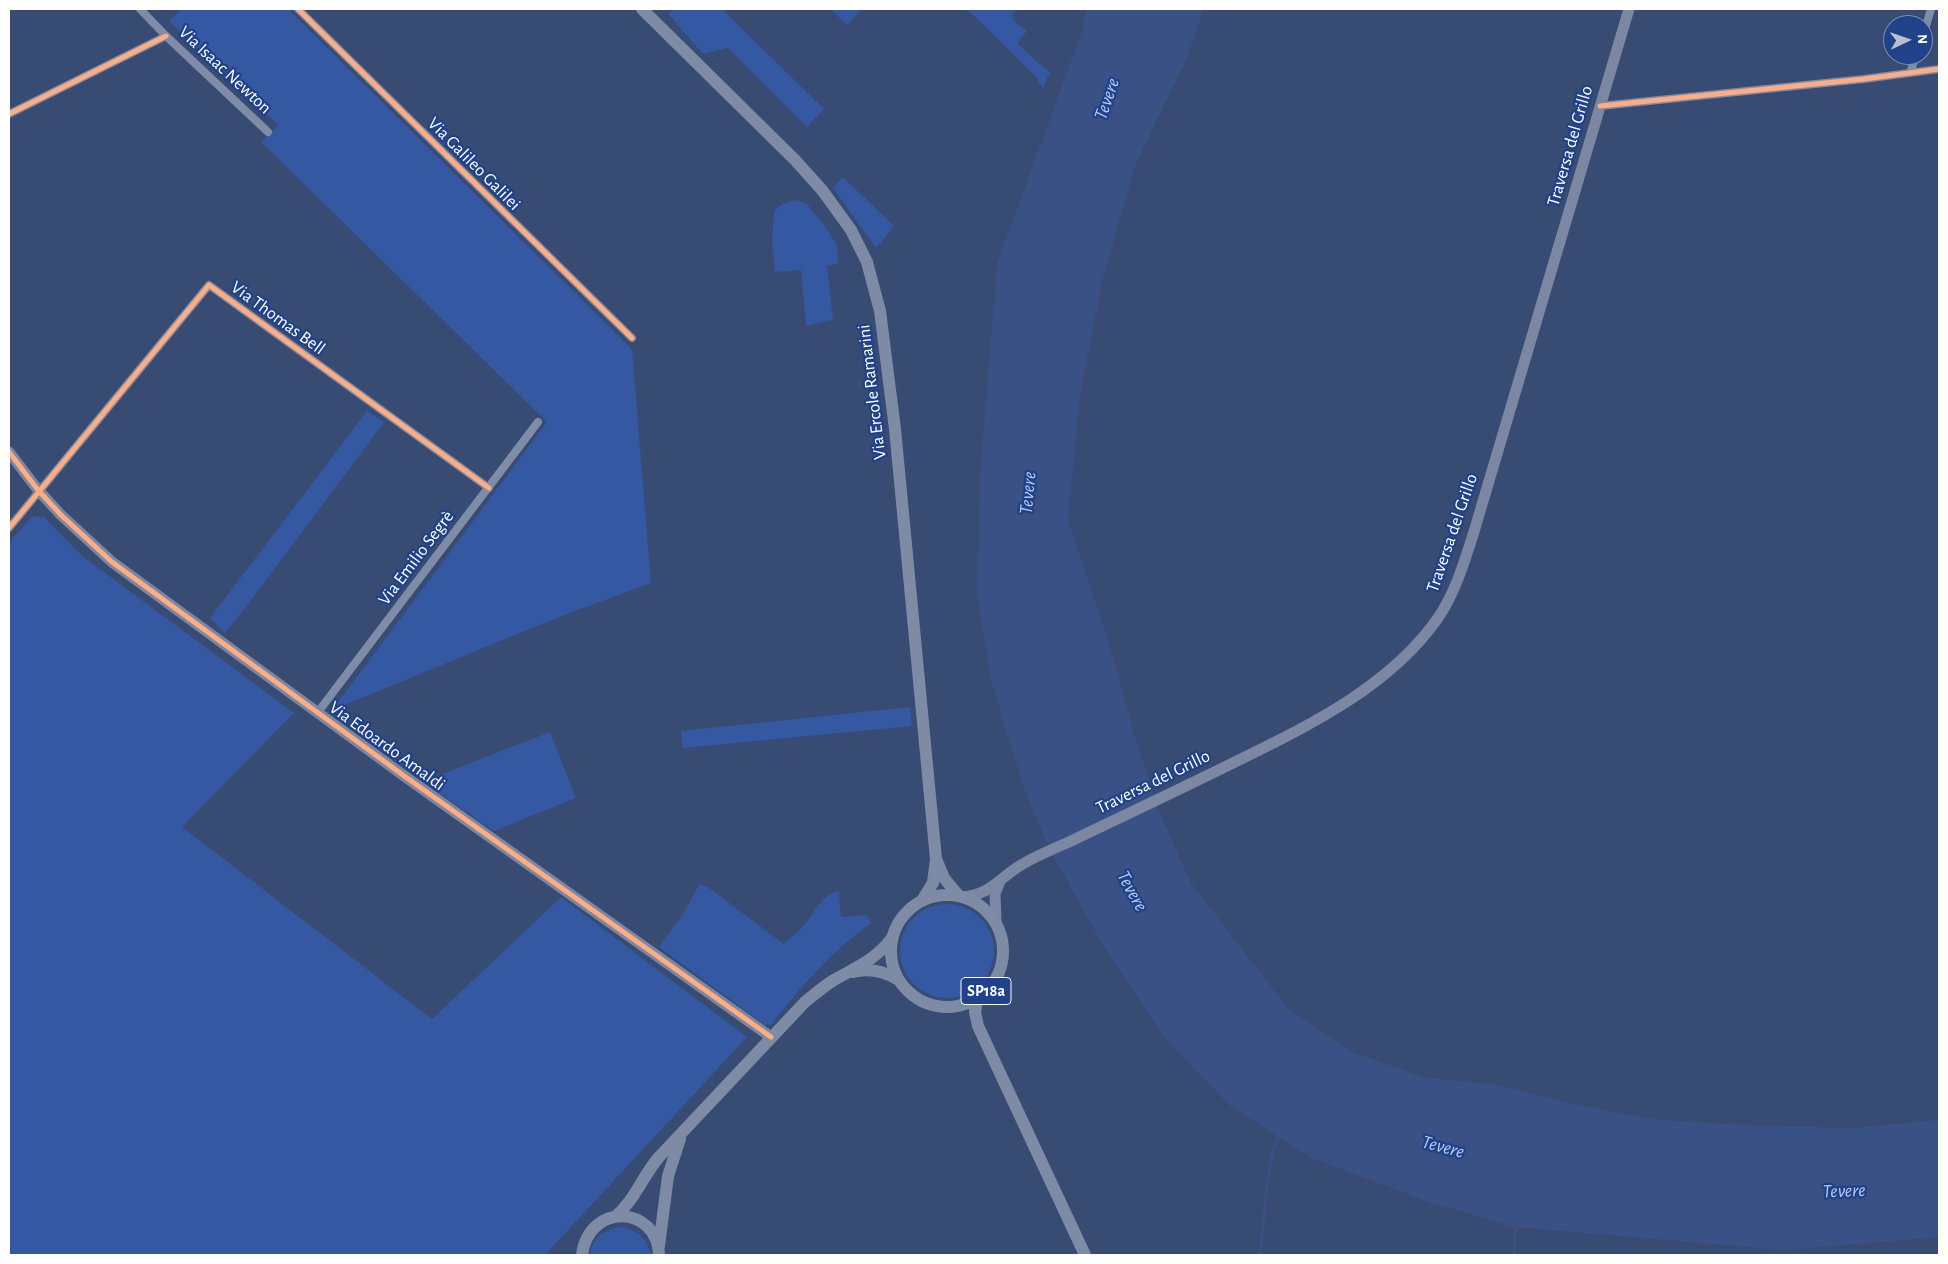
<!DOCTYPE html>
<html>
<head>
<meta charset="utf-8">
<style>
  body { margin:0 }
  #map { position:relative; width:1948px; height:1264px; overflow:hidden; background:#384b72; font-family:"Alegreya Sans",sans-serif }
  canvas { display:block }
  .frame { position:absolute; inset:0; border:10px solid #fff; pointer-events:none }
  .north { position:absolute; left:1883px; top:15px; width:50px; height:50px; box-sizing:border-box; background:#20428b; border:1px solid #798eb9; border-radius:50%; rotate:87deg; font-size:14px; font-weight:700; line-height:20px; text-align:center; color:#fff }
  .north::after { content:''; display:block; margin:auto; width:18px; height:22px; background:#b9c0ce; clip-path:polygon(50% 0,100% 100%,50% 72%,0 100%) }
</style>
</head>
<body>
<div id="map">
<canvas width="1948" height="1264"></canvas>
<div class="frame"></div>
<div class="north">N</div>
</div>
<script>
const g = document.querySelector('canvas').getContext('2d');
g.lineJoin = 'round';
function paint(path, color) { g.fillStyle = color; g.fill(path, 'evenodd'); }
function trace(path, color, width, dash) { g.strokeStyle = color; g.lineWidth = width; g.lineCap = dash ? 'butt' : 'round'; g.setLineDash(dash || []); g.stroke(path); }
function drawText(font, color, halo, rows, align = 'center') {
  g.font = font + ' "Alegreya Sans",sans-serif'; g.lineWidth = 4.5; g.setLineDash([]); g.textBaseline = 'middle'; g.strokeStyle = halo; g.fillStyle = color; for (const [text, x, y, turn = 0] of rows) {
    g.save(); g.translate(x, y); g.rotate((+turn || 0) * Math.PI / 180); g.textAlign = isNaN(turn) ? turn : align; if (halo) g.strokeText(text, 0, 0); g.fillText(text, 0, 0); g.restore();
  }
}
const green = new Path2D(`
  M 182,9 L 288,9 L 632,349 L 651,583 L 564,615 L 332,710 L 547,422 L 261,142 L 278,125 L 169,21 Z
  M 674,9 L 722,9 L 824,109 L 807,127 L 728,48 L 703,54 L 668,14 Z
  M 830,9 L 862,9 L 847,25 Z
  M 967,9 L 1015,9 L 1012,19 L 1027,31 L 1017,43 L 1035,60 L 1050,72 L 1043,88 L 1035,76 Z
  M 843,177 L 894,226 L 876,248 L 833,188 Z
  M 795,200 L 806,203 L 824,225 L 837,245 L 838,264 L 827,266 L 833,320 L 806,326 L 801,270 L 775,272 L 772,241 L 774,211 L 782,204 Z
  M 367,411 L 384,422 L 249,603 L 225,633 L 210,618 Z
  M 32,516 L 44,517 L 81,555 L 294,713 L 182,827 L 432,1019 L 561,897 L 747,1037 L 545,1255 L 9,1255 L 9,543 Z
  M 910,707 L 912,726 L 683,748 L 681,731 Z
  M 550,732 L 576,798 L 494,831 L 429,786 L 432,778 Z
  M 699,885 L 708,887 L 784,944 C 790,938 799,932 804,925 C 815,913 822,893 839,891 L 841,917 L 867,915 L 871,923 C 833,950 800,987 772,1024 L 765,1025 L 659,947 L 683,914 Z
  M900 951a47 47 0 1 1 94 0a47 47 0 1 1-94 0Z
  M 624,1227 C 639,1232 648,1240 651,1255 L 590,1255 C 593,1236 606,1228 624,1227 Z`);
const water = new Path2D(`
  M 1086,9 L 1204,9 L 1187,58 L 1135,166 L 1103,278 L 1080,394 L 1068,519 L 1105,630 L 1134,733 L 1160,814 L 1191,883 L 1289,1010 L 1352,1052 L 1424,1077 L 1498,1085 L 1569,1103 L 1650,1119 L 1738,1125 L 1851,1128 L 1939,1120 L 1939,1237 L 1784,1250 L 1515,1227 L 1429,1202 L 1314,1159 L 1229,1105 L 1163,1036 L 1101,942 L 1050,850 L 1023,786 L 991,680 L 977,595 L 980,476 L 997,264 L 1081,34 Z`);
const stream = new Path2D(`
  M 1259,1255 C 1267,1215 1263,1172 1279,1134
  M 1514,1255 L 1516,1224`);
const street = new Path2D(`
  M 140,9 L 166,36 L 268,132
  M 298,9 L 632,338
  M 1923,36 L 1931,9
  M 1910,73 L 1916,55
  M 1600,106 L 1864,79 L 1939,69
  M 9,114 L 166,36
  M 9,528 L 209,285 L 489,488
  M 318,712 L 538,422`);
const secondary = new Path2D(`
  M 9,452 L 38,490 L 61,515 L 112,562 L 407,778 L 771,1037
  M 962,897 C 992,894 998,879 1021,865 C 1036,856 1053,849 1069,842 C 1127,814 1185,787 1243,758 C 1314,723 1391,685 1438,618 C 1455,593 1464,563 1473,535 L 1629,9
  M 996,922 L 995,894 L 1000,881`);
const primary = new Path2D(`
  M 642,9 L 795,160 L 822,190 L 851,230 L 867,262 L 880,311 L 895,429 L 936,859 L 933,883 L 923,899
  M 937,861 L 944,878 L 959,896
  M891 951a56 56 0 1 1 112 0a56 56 0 1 1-112 0Z
  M 853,972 C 869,968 883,971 897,979
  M 977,999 L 975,1012 L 978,1026 L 1085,1255
  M 615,1217 C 635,1200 642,1177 659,1157 L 805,1002 C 815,994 824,986 834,980 C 855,968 878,958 892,938
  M 659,1246 L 668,1176 L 680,1139
  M 582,1255 C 589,1201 658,1206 659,1255`);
const cycleway = new Path2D(`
  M 298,9 L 632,338
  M 1600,106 L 1864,79 L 1939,69
  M 9,114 L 166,36
  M 9,452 L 38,490 L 61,515 L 112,562 L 407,778 L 771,1037
  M 9,528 L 209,285 L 489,488`);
const shields = [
  [986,991,50]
];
const shieldNames = [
  ["SP18a",986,991]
];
const streetNames = [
  ["Via Isaac Newton",225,70,43],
  ["Traversa del Grillo",1570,146,-74],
  ["Via Galileo Galilei",474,164,45],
  ["Via Thomas Bell",278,318,36],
  ["Via Ercole Ramarini",872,392,-97],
  ["Traversa del Grillo",1452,533,-71],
  ["Via Emilio Segrè",416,558,-53],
  ["Via Edoardo Amaldi",387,746,36],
  ["Traversa del Grillo",1153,782,-26]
];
const waterNames = [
  ["Tevere",1107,99,-71],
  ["Tevere",1028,493,-85],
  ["Tevere",1132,891,61],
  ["Tevere",1443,1147,15],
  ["Tevere",1844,1191,-2]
];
paint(green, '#3458a2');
paint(water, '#3a5186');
trace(stream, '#3a5186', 2.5);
trace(street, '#7f8ca7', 8);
trace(secondary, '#7b87a3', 11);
trace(primary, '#7e8ba5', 12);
trace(cycleway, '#ffac80', 5);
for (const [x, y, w] of shields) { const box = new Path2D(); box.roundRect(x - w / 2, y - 13.5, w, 27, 4); g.fillStyle = '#20428b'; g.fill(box); trace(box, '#fff', 1); }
drawText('bold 16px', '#fff', null, shieldNames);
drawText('18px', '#fff', '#20428b', streetNames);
drawText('italic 19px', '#b8ccf3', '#20428b', waterNames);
</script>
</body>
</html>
